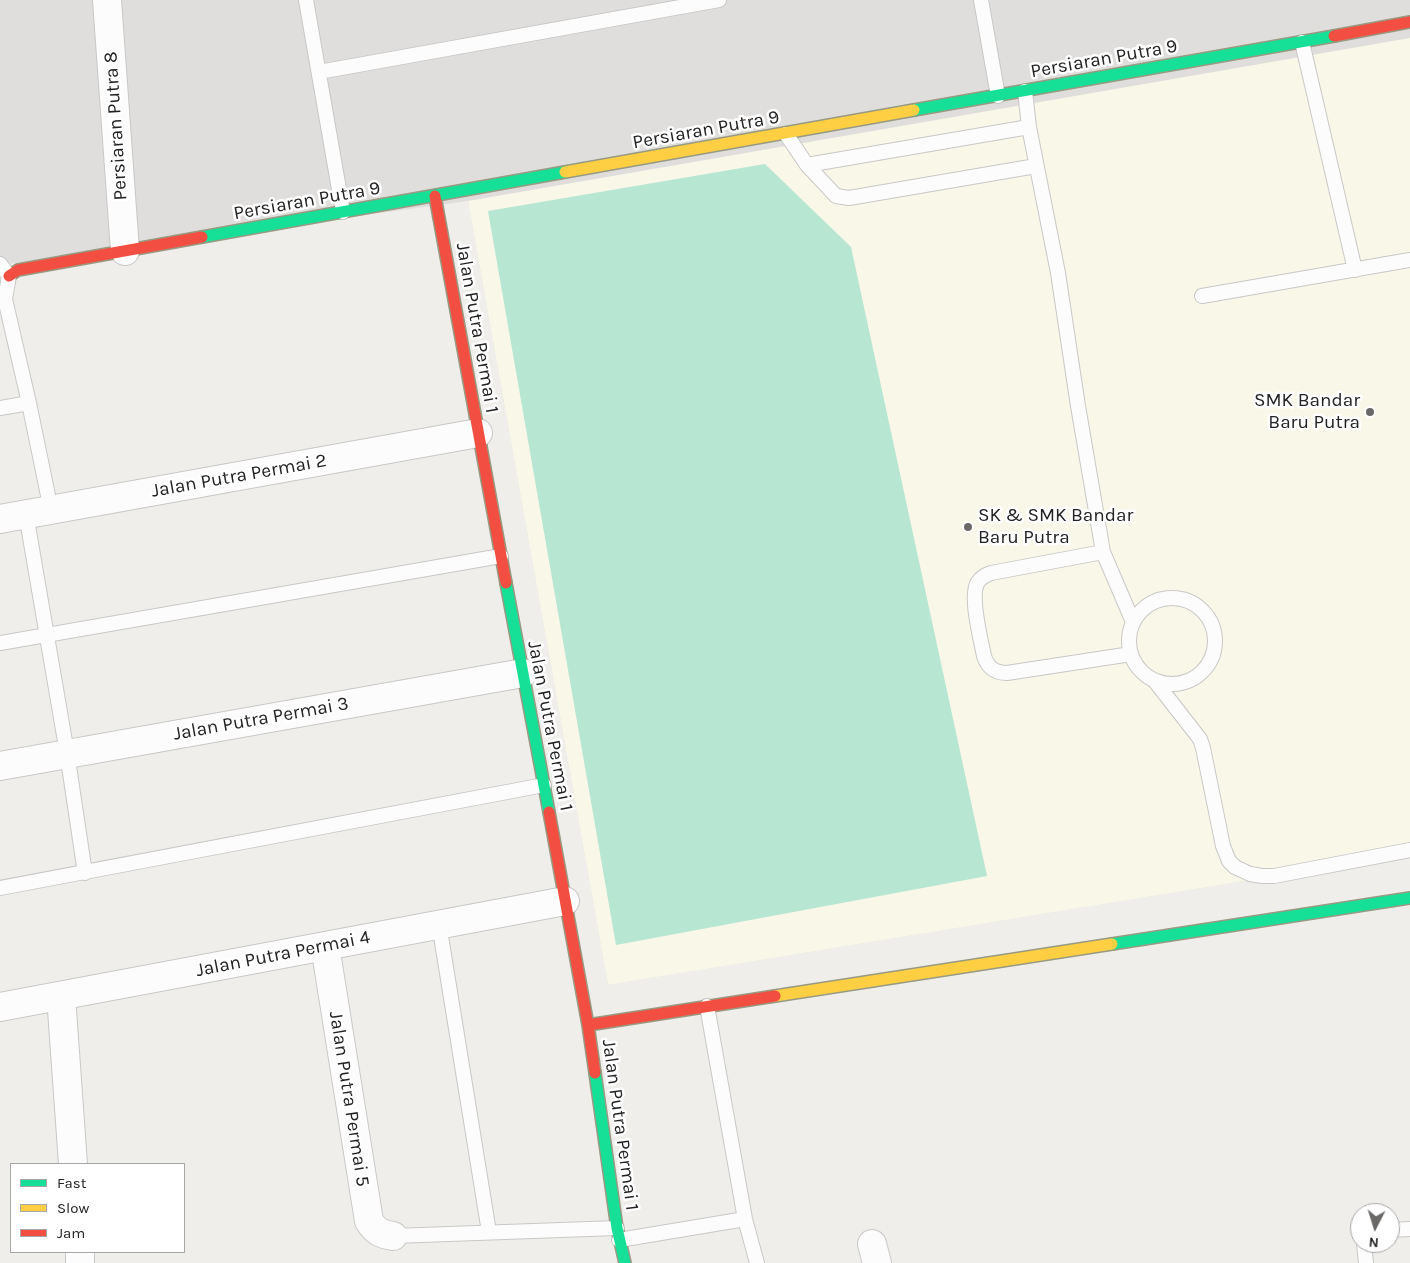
<!DOCTYPE html>
<html>
<head>
<meta charset="utf-8">
<style>
  body { margin:0 }
  #map { position:relative; width:1410px; height:1263px; overflow:hidden; background:#f0eeeb; font-family:Karla,sans-serif }
  canvas { display:block }
  .legend { position:absolute; left:10px; top:1163px; width:175px; height:90px; box-sizing:border-box; background:#fff; border:1px solid #a7a7a7; margin:0; padding:6px 9px; list-style:none; font-size:15px; color:#222 }
  .legend li { display:flex; align-items:center; gap:10px; height:25px }
  .legend b { width:25px; border:1px solid #a7a7a7 }
  .north { position:absolute; left:1350px; top:1203px; width:50px; height:50px; box-sizing:border-box; background:#fff; border:1px solid #a7a7a7; border-radius:50%; rotate:185deg; font-size:14px; font-weight:700; line-height:20px; text-align:center; color:#222 }
  .north::after { content:''; display:block; margin:auto; width:18px; height:22px; background:#6a6968; clip-path:polygon(50% 0,100% 100%,50% 72%,0 100%) }
</style>
</head>
<body>
<div id="map">
<canvas width="1410" height="1263"></canvas>
<ul class="legend">
<li><b style="height:6px;background:#16e098"></b>Fast</li>
<li><b style="height:6px;background:#ffcf43"></b>Slow</li>
<li><b style="height:6px;background:#f24e42"></b>Jam</li>
</ul>
<div class="north">N</div>
</div>
<script>
const g = document.querySelector('canvas').getContext('2d');
g.lineJoin = 'round';
function paint(path, color) { g.fillStyle = color; g.fill(path, 'evenodd'); }
function trace(path, color, width, dash) { g.strokeStyle = color; g.lineWidth = width; g.lineCap = dash ? 'butt' : 'round'; g.setLineDash(dash || []); g.stroke(path); }
function drawText(font, color, halo, rows, align = 'center') {
  g.font = font + ' Karla,sans-serif'; g.lineWidth = 5; g.setLineDash([]); g.textBaseline = 'middle'; g.strokeStyle = halo; g.fillStyle = color; for (const [text, x, y, turn = 0] of rows) {
    g.save(); g.translate(x, y); g.rotate((+turn || 0) * Math.PI / 180); g.textAlign = isNaN(turn) ? turn : align; if (halo) g.strokeText(text, 0, 0); g.fillText(text, 0, 0); g.restore();
  }
}
const residential = new Path2D(`
  M 0,0 L 1410,0 L 1410,854 L 608,985 L 468,201 L 0,265 Z`);
const education = new Path2D(`
  M 1410,38 L 1410,854 L 608,985 L 468,201 Z`);
const pitch = new Path2D(`
  M 765,164 L 851,247 L 987,876 L 616,945 L 488,211 Z`);
const lane = new Path2D(`
  M 306,0 L 343,212
  M 981,0 L 998,96
  M 1302,42 L 1355,270
  M 319,72 L 719,0
  M 1025,91 L 1029,127 L 1058,273 L 1078,406 L 1103,552 L 1133,622
  M 786,134 L 807,165 L 1029,127
  M 807,165 L 836,196 L 849,198 L 1036,166
  M 0,264 L 9,276 L 5,299 L 29,403 L 51,510
  M 1202,296 L 1410,260
  M 0,408 L 29,403
  M 26,514 L 67,753 L 85,873
  M 1103,552 L 991,573 C 986,575 981,577 978,582 C 969,595 981,640 984,656 C 988,668 995,673 1007,673 L 1131,654
  M1129 641a43 43 0 1 1 86 0a43 43 0 1 1-86 0Z
  M 0,643 L 501,556
  M 1154,680 L 1200,739 L 1203,748 L 1223,846 L 1229,861 L 1235,867 L 1250,874 L 1262,876 L 1274,876 L 1410,850
  M 0,888 L 544,785
  M 439,924 L 489,1232
  M 707,1006 L 745,1219 L 757,1263
  M 1390,1230 L 1410,1229
  M 393,1236 L 617,1228
  M 619,1240 L 745,1219
  M 1364,1243 L 1366,1263`);
const street = new Path2D(`
  M 107,0 L 125,251
  M 0,519 L 478,433
  M 0,766 L 523,673
  M 325,946 L 369,1221 C 376,1232 381,1234 393,1236
  M 61,996 L 73,1164
  M 0,1007 L 565,901
  M 872,1244 L 877,1263
  M 80,1252 L 80,1263`);
const fast = new Path2D(`
  M 914,110 L 1334,36
  M 202,237 L 565,172
  M 506,583 L 549,812
  M 1112,944 L 1410,898
  M 595,1073 L 617,1228 L 625,1263`);
const slow = new Path2D(`
  M 565,172 L 914,110
  M 775,996 L 1112,944`);
const jam = new Path2D(`
  M 1334,36 L 1410,22
  M 435,196 L 506,583
  M 9,276 L 18,270 L 202,237
  M 549,812 L 588,1025 L 595,1073
  M 588,1025 L 775,996`);
const markers = [
  [1370,412,5,"#6a6968"],
  [968,527,5,"#6a6968"]
];
const streetNames = [
  ["Persiaran Putra 9",1104,59,-10],
  ["Persiaran Putra 8",116,126,-94],
  ["Persiaran Putra 9",706,130,-10],
  ["Persiaran Putra 9",307,201,-10],
  ["Jalan Putra Permai 1",477,328,80],
  ["Jalan Putra Permai 2",239,476,-10],
  ["Jalan Putra Permai 3",261,719,-10],
  ["Jalan Putra Permai 1",550,726,79],
  ["Jalan Putra Permai 4",283,954,-11],
  ["Jalan Putra Permai 5",349,1099,81],
  ["Jalan Putra Permai 1",620,1125,82]
];
const poiNames = [
  ["SMK Bandar",1360,401],
  ["Baru Putra",1360,423],
  ["SK & SMK Bandar",978,516,"left"],
  ["Baru Putra",978,538,"left"]
];
paint(residential, '#dfdedc');
paint(education, '#f8f7e8');
paint(pitch, '#b7e6d2');
trace(lane, '#c9c8c7', 16);
trace(street, '#c9c8c7', 30);
trace(fast, '#999a82', 14);
trace(slow, '#999a82', 14);
trace(jam, '#999a82', 14);
trace(lane, '#fdfcfc', 14);
trace(street, '#fdfcfc', 28);
trace(fast, '#16e098', 11);
trace(slow, '#ffcf43', 11);
trace(jam, '#f24e42', 11);
for (const [x, y, r, color] of markers) { const dot = new Path2D(); dot.arc(x, y, r, 0, 2 * Math.PI); g.fillStyle = color; g.fill(dot); trace(dot, '#fff', 2); }
drawText('19px', '#222', '#fff', streetNames);
drawText('19px', '#222', '#fff', poiNames, 'right');
</script>
</body>
</html>
